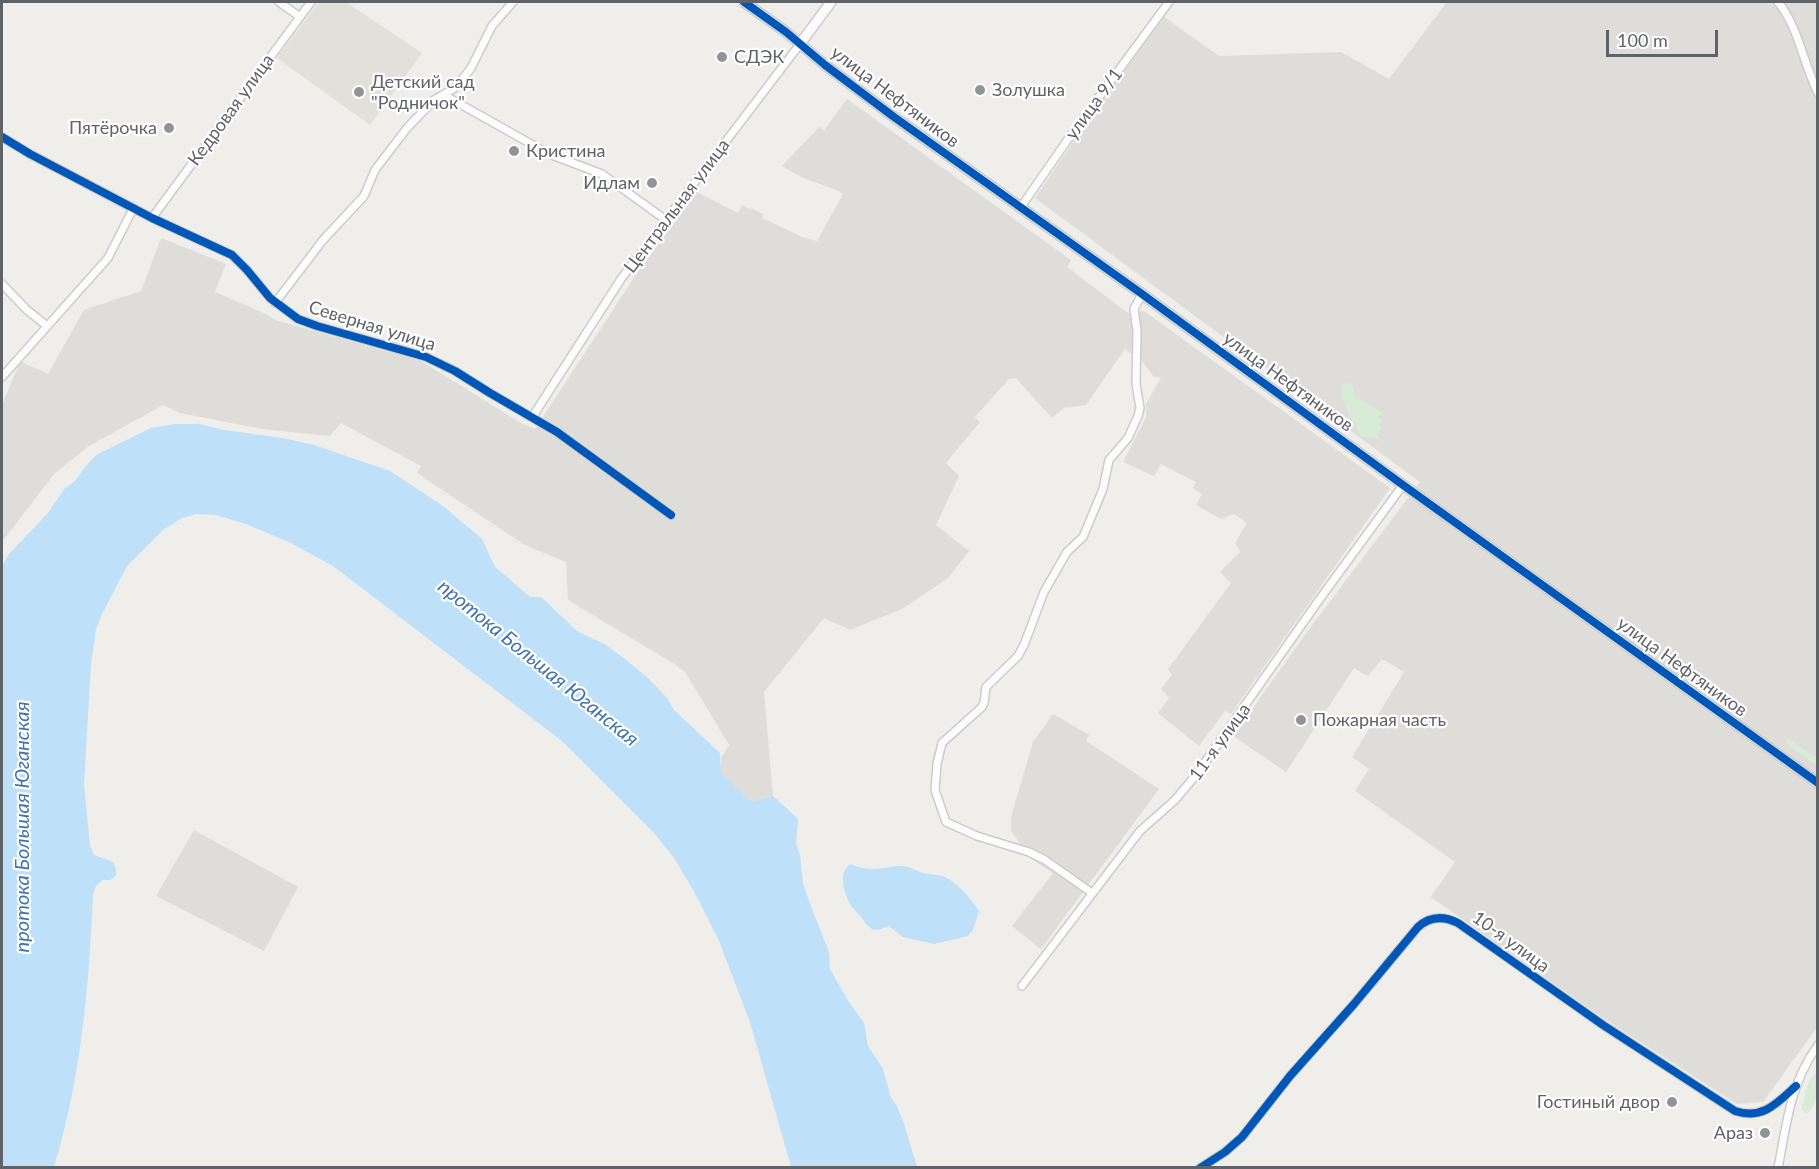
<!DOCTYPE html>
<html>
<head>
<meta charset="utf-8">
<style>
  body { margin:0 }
  #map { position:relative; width:1819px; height:1169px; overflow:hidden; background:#efeeea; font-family:Lato,sans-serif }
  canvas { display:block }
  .frame { position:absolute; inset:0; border:3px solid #5f6368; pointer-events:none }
  .scale { position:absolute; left:1606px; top:30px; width:112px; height:27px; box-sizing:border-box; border:3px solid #5f6368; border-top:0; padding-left:8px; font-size:18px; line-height:21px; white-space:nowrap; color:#5f6368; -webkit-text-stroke:4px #fff; paint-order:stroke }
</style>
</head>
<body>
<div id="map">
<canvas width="1819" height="1169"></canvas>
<div class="frame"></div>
<div class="scale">100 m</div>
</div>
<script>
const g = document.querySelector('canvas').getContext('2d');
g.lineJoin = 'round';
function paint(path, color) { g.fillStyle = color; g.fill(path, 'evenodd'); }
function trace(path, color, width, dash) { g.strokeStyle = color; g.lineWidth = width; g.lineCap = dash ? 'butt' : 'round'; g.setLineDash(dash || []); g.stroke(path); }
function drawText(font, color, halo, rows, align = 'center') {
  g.font = font + ' Lato,sans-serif'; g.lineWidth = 4.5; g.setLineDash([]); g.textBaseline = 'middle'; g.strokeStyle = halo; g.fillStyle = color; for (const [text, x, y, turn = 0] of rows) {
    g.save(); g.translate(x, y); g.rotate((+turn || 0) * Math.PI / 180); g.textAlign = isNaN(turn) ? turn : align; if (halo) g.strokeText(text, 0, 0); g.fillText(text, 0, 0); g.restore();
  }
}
const industrial = new Path2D(`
  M 1447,2 L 1817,2 L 1818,1026 L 1763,1102 L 1737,1104 L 1595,1013 L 1431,897 L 1455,862 L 1355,791 L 1369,769 L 1352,757 L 1404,672 L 1382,659 L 1368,676 L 1354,668 L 1286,772 L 1233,736 L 1307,632 L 1420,482 L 1035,198 L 1080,132 L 1164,17 L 1219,56 L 1341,52 L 1389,79 Z
  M 847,99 L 1071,260 L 1067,267 L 1128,313 L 1144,311 L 1390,488 L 1231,714 L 1225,711 L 1199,746 L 1158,713 L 1169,698 L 1161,689 L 1172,675 L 1168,669 L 1231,583 L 1220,572 L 1240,552 L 1235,543 L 1247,523 L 1234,514 L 1221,519 L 1196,505 L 1202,494 L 1193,488 L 1196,482 L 1161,464 L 1154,476 L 1123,462 L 1146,417 L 1146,404 L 1161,378 L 1153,376 L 1142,361 L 1125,349 L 1086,405 L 1064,408 L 1052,418 L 1016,378 L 1009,379 L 975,417 L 980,422 L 946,463 L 959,476 L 936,525 L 969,551 L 948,578 L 902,609 L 850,630 L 824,618 L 764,692 L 773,796 L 754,801 L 747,799 L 721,772 L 721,758 L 729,745 L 685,672 L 676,665 L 568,600 L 566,562 L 525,545 L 417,473 L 421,466 L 341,423 L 330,436 L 262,429 L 180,413 L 163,405 L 89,446 L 54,474 L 2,542 L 2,405 L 20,361 L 48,374 L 84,310 L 141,291 L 161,238 L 226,264 L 215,292 L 266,314 L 275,320 L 421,361 L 521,423 L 535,429 L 639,270 L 697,192 L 738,213 L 742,205 L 750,209 L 751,208 L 763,214 L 762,218 L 802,237 L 817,241 L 843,194 L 834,189 L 803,178 L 782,166 L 819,127 L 824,130 Z
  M 1053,714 L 1089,735 L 1086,741 L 1159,789 L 1041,949 L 1012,926 L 1053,873 L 1030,858 L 1011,831 L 1011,817 L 1033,742 Z
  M 194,830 L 298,887 L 264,951 L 156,896 Z`);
const education = new Path2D(`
  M 319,2 L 346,2 L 422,53 L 370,125 L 277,58 Z`);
const green = new Path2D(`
  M 1346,383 L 1351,383 L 1354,388 L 1353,394 L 1383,414 L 1378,417 L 1382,420 L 1379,424 L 1381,428 L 1377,435 L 1384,443 C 1380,441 1378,438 1374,438 C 1362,435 1359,442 1357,425 L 1351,422 L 1351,417 L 1348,414 L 1348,411 L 1341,396 L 1342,385 Z
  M 1785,739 L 1788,739 L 1814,756 L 1817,756 L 1817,766 L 1787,744 Z
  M 1817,1072 C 1818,1088 1819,1103 1807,1114 L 1801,1109 C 1806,1097 1805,1080 1817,1072 Z`);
const water = new Path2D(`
  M 175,424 L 200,424 L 224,430 L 283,438 L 314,445 L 390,471 L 443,506 L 482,539 L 495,567 L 530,597 L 541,597 L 577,631 L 604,644 L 625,659 L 649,679 L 667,698 L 674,710 L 720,753 L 721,772 L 747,799 L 754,801 L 773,796 L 798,819 L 796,843 L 800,855 L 803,883 L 810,904 L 829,952 L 830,969 L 847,999 L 864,1023 L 868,1046 L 883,1069 L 891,1098 L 897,1106 L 904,1124 L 917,1167 L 791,1167 L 750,1022 L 719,941 L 696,895 L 675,859 L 653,832 L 562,741 L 333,566 L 289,542 L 246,524 L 216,515 L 196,514 L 182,518 L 163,530 L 127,566 L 102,614 L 96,629 L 91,664 L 84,784 L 90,846 L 94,855 L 113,862 L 116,869 L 116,876 L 110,880 L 103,880 L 96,886 L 93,894 C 89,986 81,1079 54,1167 L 2,1167 L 2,566 L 9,554 L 48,513 L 64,489 L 75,481 L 85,467 L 96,455 L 151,428 Z
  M 850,864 C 870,872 877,869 896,866 C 907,865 914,870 923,873 C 929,875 936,874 942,876 C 957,881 971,899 979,911 L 973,930 L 968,936 L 934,944 L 903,937 L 889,926 C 884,927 880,930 876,930 C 869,929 865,923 862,918 C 859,914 855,911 852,907 C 845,896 837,873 850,864 Z`);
const street = new Path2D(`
  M 279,2 L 300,17
  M 1778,2 C 1799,28 1803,63 1818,93
  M 444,95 L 549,154 L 602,174 L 666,220
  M 2,137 L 30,154 L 152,218 L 232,255 L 247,270 L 270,298 L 298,319 L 317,326 L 426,357 L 455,371 L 490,393 L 557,432 L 671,515
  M 1021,207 L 1073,132 L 1169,2
  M 152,218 L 311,2
  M 2,284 L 27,310 L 47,326
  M 275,303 L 323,240 L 364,196 L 375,170 L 407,128 L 434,100 L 453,89 L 460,82 L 471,68 L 492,26 L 513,2
  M 2,377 L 108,258 L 133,209
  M 533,416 L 621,279 L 800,44
  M 1092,893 L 1045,860 L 1029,852 L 977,836 L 946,822 L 935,790 L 937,764 L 942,743 L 982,707 L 984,703 L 986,687 L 1018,656 L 1024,645 L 1044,592 L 1067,552 L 1083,537 L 1103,489 L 1109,460 L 1128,438 L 1138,416 L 1140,408 L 1136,384 L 1137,331 L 1134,309 L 1142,294
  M 1022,986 L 1140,831 L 1175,800 L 1196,775 L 1319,600 L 1403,485
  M 1200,1168 L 1225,1152 L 1242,1137 L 1290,1076 L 1354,1004 L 1418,927 C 1430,916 1444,916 1458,923 L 1603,1025 L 1735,1111 C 1763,1120 1777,1103 1796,1086
  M 1778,1168 C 1787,1122 1790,1084 1818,1045`);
const secondary = new Path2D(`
  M 744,2 L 786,32 L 825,65 L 894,117 L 1142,294 L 1403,485 L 1818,783
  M 800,44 L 831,2`);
const cycleway = new Path2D(`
  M 744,2 L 786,32 L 825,65 L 894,117 L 1142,294 L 1403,485 L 1818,783
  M 2,137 L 30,154 L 152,218 L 232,255 L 247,270 L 270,298 L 298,319 L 317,326 L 426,357 L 455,371 L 490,393 L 557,432 L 671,515
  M 1200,1168 L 1225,1152 L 1242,1137 L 1290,1076 L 1354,1004 L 1418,927 C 1430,916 1444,916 1458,923 L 1603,1025 L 1735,1111 C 1763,1120 1777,1103 1796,1086`);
const markers = [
  [722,57,6,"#919496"],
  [980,90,6,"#919496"],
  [359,92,6,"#919496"],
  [169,128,6,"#919496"],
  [514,151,6,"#919496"],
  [652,183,6,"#919496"],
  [1301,720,6,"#919496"],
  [1672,1102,6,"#919496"],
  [1765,1133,6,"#919496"]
];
const poiNames = [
  ["СДЭК",734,57],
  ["Детский сад",371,82],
  ["\"Родничок\"",371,103],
  ["Золушка",992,90],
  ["Пятёрочка",157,128,"right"],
  ["Кристина",526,151],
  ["Идлам",640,183,"right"],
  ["Пожарная часть",1313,720],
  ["Гостиный двор",1660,1102,"right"],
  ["Араз",1753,1133,"right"]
];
const streetNames = [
  ["улица Нефтяников",895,97,37],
  ["улица 9/1",1094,104,-54],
  ["Кедровая улица",231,110,-54],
  ["Центральная улица",677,206,-53],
  ["Северная улица",372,326,17],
  ["улица Нефтяников",1288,382,36],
  ["улица Нефтяников",1682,667,36],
  ["11-я улица",1220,742,-54],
  ["10-я улица",1511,942,36]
];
const waterNames = [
  ["протока Большая Юганская",538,663,39],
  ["протока Большая Юганская",23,827,-90]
];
paint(industrial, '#dfddda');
paint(education, '#e2e0da');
paint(green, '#d8ebd6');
paint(water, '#bfe0f9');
trace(street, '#cbcccc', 10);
trace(secondary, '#cacacb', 12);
trace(street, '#fdfcfc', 7);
trace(secondary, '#fdfcfc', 9);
trace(cycleway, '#0057b8', 8);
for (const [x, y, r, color] of markers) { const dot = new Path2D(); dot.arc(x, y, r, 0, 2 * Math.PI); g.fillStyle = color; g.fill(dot); trace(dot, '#fff', 2); }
drawText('18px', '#5f6368', '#fff', poiNames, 'left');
drawText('18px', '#5f6368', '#fff', streetNames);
drawText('italic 20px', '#4174aa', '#fff', waterNames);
</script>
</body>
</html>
